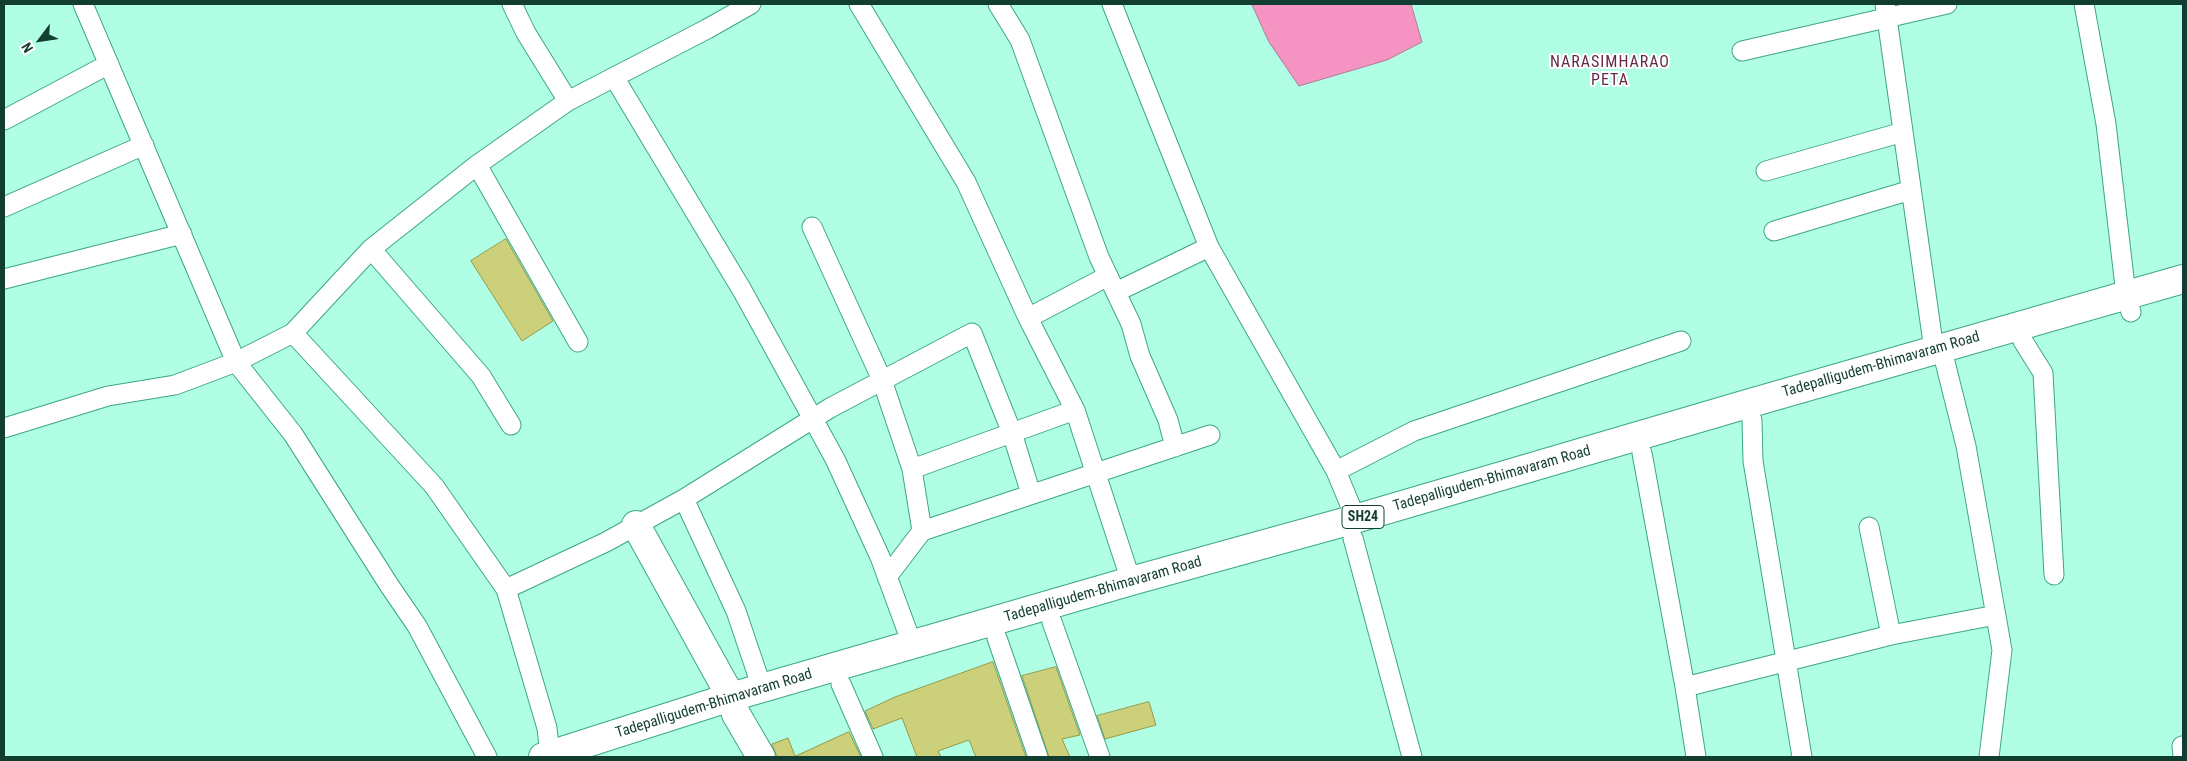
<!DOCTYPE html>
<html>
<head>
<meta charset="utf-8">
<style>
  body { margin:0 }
  #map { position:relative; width:2187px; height:761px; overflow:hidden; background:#b0fee3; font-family:"Roboto Condensed",sans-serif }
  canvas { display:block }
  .frame { position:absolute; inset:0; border:5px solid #123e32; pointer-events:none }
  .north { position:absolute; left:15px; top:15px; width:50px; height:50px; -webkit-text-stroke:4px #fff; paint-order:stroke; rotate:239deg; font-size:14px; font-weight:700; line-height:20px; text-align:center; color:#123e32 }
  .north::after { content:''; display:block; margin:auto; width:18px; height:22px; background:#123e32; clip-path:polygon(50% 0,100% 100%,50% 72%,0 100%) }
</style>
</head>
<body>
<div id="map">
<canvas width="2187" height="761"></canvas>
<div class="frame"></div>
<div class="north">N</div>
</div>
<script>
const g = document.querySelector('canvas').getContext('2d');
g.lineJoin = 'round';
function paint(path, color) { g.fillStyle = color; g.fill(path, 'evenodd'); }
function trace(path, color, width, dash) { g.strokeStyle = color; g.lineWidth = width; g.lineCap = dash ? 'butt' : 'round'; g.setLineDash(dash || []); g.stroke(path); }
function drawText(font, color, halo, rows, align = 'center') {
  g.font = font + ' "Roboto Condensed",sans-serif'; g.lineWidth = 4; g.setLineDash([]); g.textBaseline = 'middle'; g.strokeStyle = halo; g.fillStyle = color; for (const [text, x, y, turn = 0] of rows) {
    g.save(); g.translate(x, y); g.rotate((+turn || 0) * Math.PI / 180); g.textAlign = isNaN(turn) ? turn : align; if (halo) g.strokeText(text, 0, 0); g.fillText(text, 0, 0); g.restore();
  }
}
const water = new Path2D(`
  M 1252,4 L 1411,4 L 1422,42 L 1387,60 L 1299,86 L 1269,42 Z`);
const building = new Path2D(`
  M 506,239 L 553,321 L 522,341 L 471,261 Z
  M 993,662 L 1026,757 L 976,757 L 969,740 L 938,751 L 941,757 L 917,757 L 902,718 L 873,729 L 865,711 L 895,697 Z
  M 1056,667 L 1080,735 L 1062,739 L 1070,757 L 1049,757 L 1022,676 Z
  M 1149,702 L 1156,725 L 1105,739 L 1097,716 Z
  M 849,732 L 861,757 L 777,757 L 772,744 L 788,738 L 795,756 Z`);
const street = new Path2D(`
  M 83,4 L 236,362 L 293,434 L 389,585 L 417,626 L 487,757
  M 512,4 L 526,33 L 568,101
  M 859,4 L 966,182 L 1028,318 L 1075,410 L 1131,581
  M 998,4 L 1020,40 L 1099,257 L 1131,324 L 1140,356 L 1168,420 L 1175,447
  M 1112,4 L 1209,247 L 1336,471 L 1356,519
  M 1885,4 L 1934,350
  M 2084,4 L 2106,124 L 2126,295 L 2131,312
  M 1742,51 L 1947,4
  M 614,77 L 742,290 L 835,459 L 880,557 L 912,644
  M 4,120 L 109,64
  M 477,165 L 578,342
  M 1766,171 L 1903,132
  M 4,207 L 144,145
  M 812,227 L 882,380 L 912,469 L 922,531 L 887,577
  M 1774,231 L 1911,190
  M 371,249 L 481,376 L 511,425
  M 4,279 L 182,234
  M 1116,292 L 1209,247
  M 1028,318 L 1108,276
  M 293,333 L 434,486 L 506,589 L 547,728 L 550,755
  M 2023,341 L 2043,373 L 2054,575
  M 1945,362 L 1966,446 L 2002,650 L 1989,757
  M 1752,420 L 1753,461 L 1802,757
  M 4,428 L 108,396 L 175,385 L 236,362 L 293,333 L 371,249 L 477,165 L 568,101 L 707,29 L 751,4
  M 1642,453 L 1685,687 L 1696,757
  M 912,469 L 1075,410
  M 1336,471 L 1414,431 L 1681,341
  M 684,499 L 736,611 L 762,688
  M 1869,527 L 1891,635
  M 922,531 L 1210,435
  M 1353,538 L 1412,757
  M 506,589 L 606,542 L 684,499 L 830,408 L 972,333 L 1012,433 L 1031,494
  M 1052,622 L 1100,757
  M 997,638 L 1038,757
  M 841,684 L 873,757
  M 1685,687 L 1891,635 L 1996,615
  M 2182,746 L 2183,756`);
const primary = new Path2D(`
  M 636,525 L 731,697 L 736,714 L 761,757
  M 543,757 L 731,697 L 1131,581 L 1348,521 L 1747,404 L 2183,279`);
const shields = [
  [1363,517,42]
];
const shieldNames = [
  ["SH24",1363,517]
];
const streetNames = [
  ["Tadepalligudem-Bhimavaram Road",1881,365,-16],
  ["Tadepalligudem-Bhimavaram Road",1492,479,-16],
  ["Tadepalligudem-Bhimavaram Road",1103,590,-16],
  ["Tadepalligudem-Bhimavaram Road",714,704,-17]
];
const neighbourhoodNames = [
  ["NARASIMHARAO",1610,63],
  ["PETA",1610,81]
];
paint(water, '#f593c2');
trace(water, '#b17a97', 1);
paint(building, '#ccd07b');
trace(building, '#979946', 1);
trace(street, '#3ca688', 21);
trace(primary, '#3ca688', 30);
trace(street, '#fff', 19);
trace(primary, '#fff', 28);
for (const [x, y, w] of shields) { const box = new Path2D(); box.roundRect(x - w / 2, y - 11.5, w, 23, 4); g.fillStyle = '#fff'; g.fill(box); trace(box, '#123e32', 1); }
drawText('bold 14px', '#123e32', null, shieldNames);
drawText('15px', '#123e32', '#fff', streetNames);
g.letterSpacing = '1px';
drawText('16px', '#672749', '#fff', neighbourhoodNames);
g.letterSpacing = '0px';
</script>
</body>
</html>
